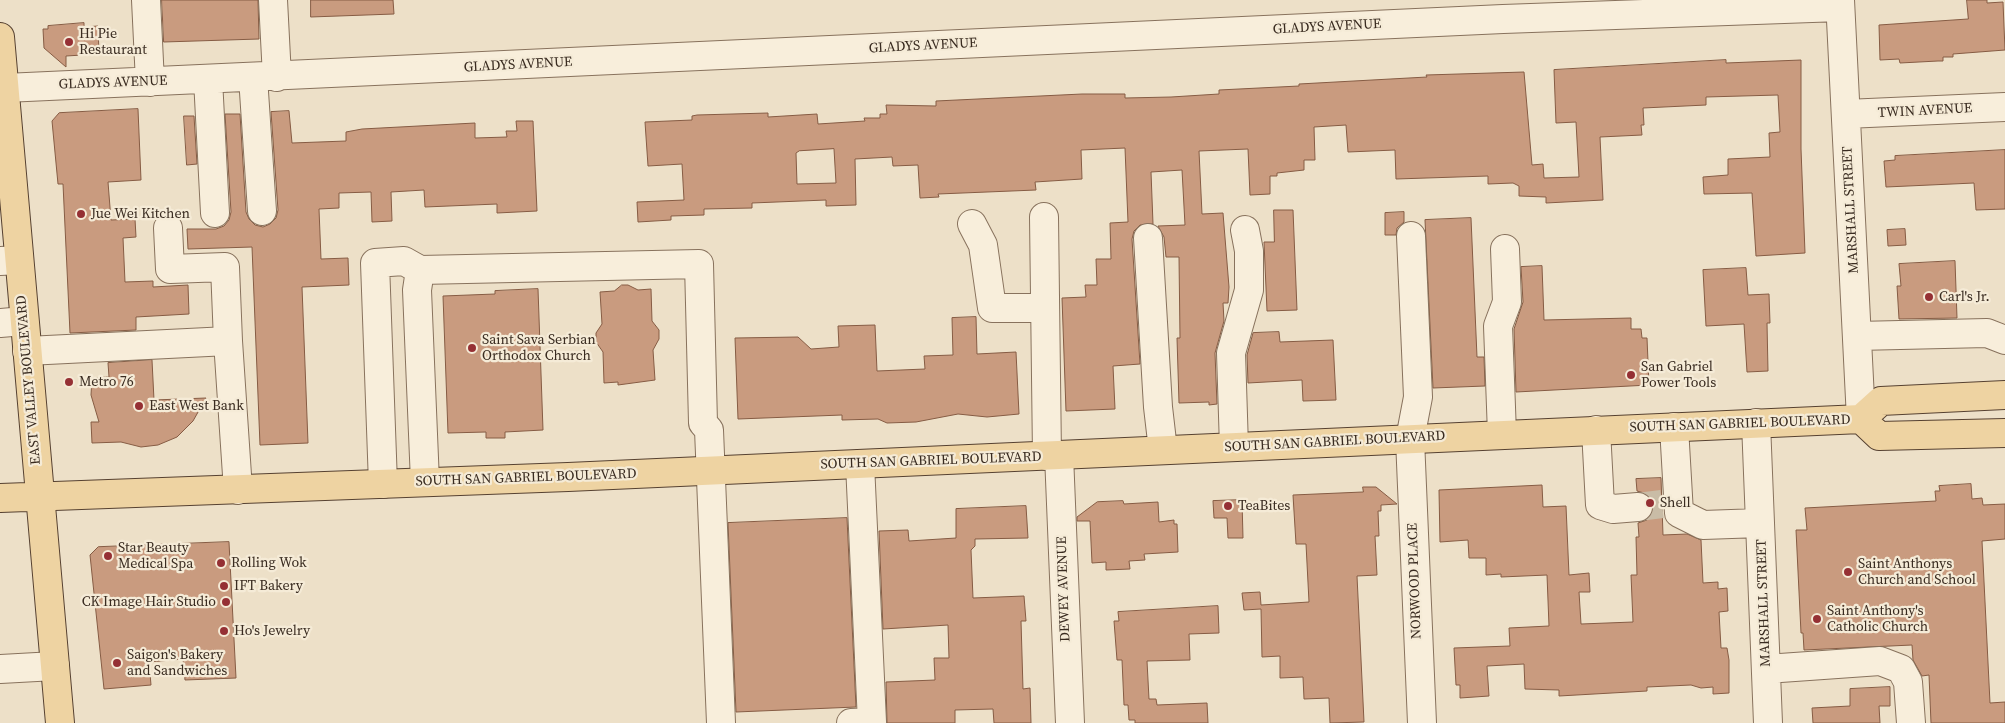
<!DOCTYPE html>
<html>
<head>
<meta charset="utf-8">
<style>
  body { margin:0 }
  canvas { display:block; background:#ede0c8 }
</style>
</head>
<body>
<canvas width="2005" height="723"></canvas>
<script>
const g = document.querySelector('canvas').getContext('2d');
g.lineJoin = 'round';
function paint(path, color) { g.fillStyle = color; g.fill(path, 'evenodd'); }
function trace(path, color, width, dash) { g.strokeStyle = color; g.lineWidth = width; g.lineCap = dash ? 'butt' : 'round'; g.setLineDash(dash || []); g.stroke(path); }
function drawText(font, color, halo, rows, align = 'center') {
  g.font = font + ' "Source Serif 4",serif'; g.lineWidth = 4.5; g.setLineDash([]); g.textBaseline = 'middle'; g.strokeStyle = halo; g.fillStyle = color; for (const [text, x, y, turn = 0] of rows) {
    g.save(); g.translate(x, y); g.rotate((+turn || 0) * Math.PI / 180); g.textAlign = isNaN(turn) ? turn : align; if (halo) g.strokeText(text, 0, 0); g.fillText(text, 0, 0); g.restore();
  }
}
const building = new Path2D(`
  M 162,0 L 258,0 L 259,39 L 164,42 Z
  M 311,0 L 393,0 L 394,14 L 311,17 Z
  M 1967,0 L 1987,0 L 1987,3 L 2003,2 L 2005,50 L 1953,54 L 1953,57 L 1943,57 L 1943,61 L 1938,61 L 1900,63 L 1899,59 L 1880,60 L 1879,25 L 1968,19 Z
  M 84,23 L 84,27 L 98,26 L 99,54 L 66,56 L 66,67 L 44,48 L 43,29 L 48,29 L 48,26 Z
  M 1726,60 L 1726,63 L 1801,60 L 1801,149 L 1805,253 L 1756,256 L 1752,193 L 1704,194 L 1703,177 L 1728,175 L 1728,159 L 1770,157 L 1769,133 L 1780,132 L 1778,95 L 1706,97 L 1706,105 L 1643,108 L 1644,125 L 1641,125 L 1642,135 L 1600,137 L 1603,200 L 1546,203 L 1546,197 L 1519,196 L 1519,186 L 1513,183 L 1488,184 L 1488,176 L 1396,179 L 1395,150 L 1348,152 L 1346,125 L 1314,127 L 1315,160 L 1304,160 L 1304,170 L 1277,173 L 1277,176 L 1270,176 L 1270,194 L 1250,195 L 1248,149 L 1199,151 L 1202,214 L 1223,213 L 1229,287 L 1228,303 L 1223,303 L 1224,321 L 1215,353 L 1217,404 L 1209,405 L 1209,402 L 1179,403 L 1177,338 L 1180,338 L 1179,257 L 1166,257 L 1164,237 L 1158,226 L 1185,225 L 1182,170 L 1151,172 L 1153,224 L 1140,225 L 1134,231 L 1132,239 L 1140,364 L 1113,366 L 1115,409 L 1066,411 L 1062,298 L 1086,297 L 1085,285 L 1097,285 L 1096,259 L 1111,259 L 1110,223 L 1128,222 L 1125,148 L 1081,150 L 1082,179 L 1035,182 L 1036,190 L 938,194 L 939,197 L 920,198 L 918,165 L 893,166 L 892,157 L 855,159 L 856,205 L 826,206 L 826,200 L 752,203 L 752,208 L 704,209 L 704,215 L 671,216 L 671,220 L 638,222 L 637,202 L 684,200 L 682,164 L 648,166 L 645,122 L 692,120 L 692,116 L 697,115 L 768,113 L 768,117 L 817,114 L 818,124 L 865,121 L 864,118 L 880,118 L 880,114 L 887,114 L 886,105 L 936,106 L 936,101 L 1082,94 L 1125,94 L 1125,98 L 1171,97 L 1219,94 L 1219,90 L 1299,86 L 1299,84 L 1427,77 L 1426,75 L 1524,72 L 1532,165 L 1543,164 L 1544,178 L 1579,177 L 1576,122 L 1556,123 L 1554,70 ZM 834,149 L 836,183 L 797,184 L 796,153 L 799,151 Z
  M 138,109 L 141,180 L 108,182 L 111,220 L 135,219 L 136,237 L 123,238 L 125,282 L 153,281 L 153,287 L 188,285 L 189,314 L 136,317 L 136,330 L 70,333 L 63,184 L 58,184 L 52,121 L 59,113 Z
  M 289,111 L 292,143 L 346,141 L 346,132 L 362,129 L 475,123 L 475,138 L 507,137 L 506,131 L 517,131 L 516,121 L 533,121 L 537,211 L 497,213 L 497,204 L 425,207 L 424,190 L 391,192 L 392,221 L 372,222 L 371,192 L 339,193 L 339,208 L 319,209 L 321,259 L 348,258 L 349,285 L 302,287 L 308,443 L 260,445 L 252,247 L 188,249 L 187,229 L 216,229 L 224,226 L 229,220 L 231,212 L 225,114 L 240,114 L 246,212 L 249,219 L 255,225 L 263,227 L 270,224 L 276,218 L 278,210 L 271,112 Z
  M 184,116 L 194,116 L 197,164 L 187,165 Z
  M 2005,150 L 2005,209 L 1976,210 L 1974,183 L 1886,187 L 1884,161 L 1895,160 L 1895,156 Z
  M 1274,210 L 1293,210 L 1297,310 L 1267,311 L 1264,242 L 1274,242 Z
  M 1404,212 L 1404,222 L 1397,228 L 1396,235 L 1385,235 L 1385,213 Z
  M 1471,218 L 1477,357 L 1484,357 L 1485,386 L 1433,388 L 1425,220 Z
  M 1905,229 L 1906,245 L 1888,246 L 1887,230 Z
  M 1955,261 L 1957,318 L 1899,319 L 1897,286 L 1901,286 L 1899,264 Z
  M 1542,266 L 1544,320 L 1631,318 L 1631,329 L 1641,329 L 1642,338 L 1647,338 L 1649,385 L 1516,392 L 1514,329 L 1523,302 L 1521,267 Z
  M 1746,268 L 1748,295 L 1769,294 L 1770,323 L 1767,323 L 1768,371 L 1747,372 L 1744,324 L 1706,326 L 1703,270 Z
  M 622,285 L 628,285 L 638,290 L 651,289 L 652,321 L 659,330 L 659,339 L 653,350 L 655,380 L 618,385 L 618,382 L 604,383 L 603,352 L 596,342 L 596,333 L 602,324 L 600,292 L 614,291 Z
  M 538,289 L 543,430 L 505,432 L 505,438 L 486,438 L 486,432 L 448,433 L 443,296 L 495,294 L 495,291 Z
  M 976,317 L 977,354 L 1016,352 L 1019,414 L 987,417 L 958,414 L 916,422 L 887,423 L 878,419 L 842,420 L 842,415 L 738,419 L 735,338 L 798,337 L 811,349 L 839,347 L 838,326 L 875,325 L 877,371 L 925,369 L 924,356 L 953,355 L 952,318 Z
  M 1279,332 L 1280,342 L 1333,340 L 1336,400 L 1303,401 L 1302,380 L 1248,383 L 1247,355 L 1253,333 Z
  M 152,360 L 154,400 L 206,398 L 193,421 L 177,437 L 158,445 L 141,447 L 121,442 L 92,443 L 91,422 L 99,422 L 91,395 L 92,378 L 109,377 L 108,363 Z
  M 1661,478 L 1663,535 L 1687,534 L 1701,540 L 1703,583 L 1718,582 L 1718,589 L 1727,588 L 1728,611 L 1719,612 L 1721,648 L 1727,648 L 1729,660 L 1729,693 L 1713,694 L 1713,687 L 1701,688 L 1691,685 L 1647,687 L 1647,691 L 1559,696 L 1559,690 L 1525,689 L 1524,664 L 1487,666 L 1489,696 L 1460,698 L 1460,685 L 1456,685 L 1454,648 L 1510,646 L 1509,628 L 1549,626 L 1547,575 L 1501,577 L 1501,574 L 1486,575 L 1486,558 L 1469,558 L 1468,540 L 1440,542 L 1439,490 L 1542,485 L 1543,507 L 1566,506 L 1569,575 L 1589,573 L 1590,592 L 1579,592 L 1581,624 L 1633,622 L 1631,575 L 1637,575 L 1636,537 L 1639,537 L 1638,523 L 1647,520 L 1652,514 L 1654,506 L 1651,498 L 1644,493 L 1637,491 L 1636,479 Z
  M 1971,484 L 1972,499 L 1982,498 L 1983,505 L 2005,504 L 2005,539 L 1982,541 L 1990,703 L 2005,702 L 2005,723 L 1931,723 L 1929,675 L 1922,676 L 1913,660 L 1912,645 L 1804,650 L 1803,633 L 1801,633 L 1796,530 L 1807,530 L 1805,508 L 1936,501 L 1935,491 L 1940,491 L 1939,486 Z
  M 1363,487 L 1376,487 L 1397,504 L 1381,505 L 1381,511 L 1378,511 L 1379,536 L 1375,536 L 1377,575 L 1357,576 L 1364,722 L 1330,723 L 1329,698 L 1304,699 L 1303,677 L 1280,678 L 1280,656 L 1262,657 L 1261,609 L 1244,610 L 1242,593 L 1260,592 L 1261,605 L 1309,602 L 1306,544 L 1296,544 L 1293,495 L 1363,492 Z
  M 1242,500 L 1243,538 L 1228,538 L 1227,518 L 1214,518 L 1213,501 Z
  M 1123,501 L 1124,504 L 1158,502 L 1159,522 L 1174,520 L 1174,524 L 1177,524 L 1178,552 L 1144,554 L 1145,560 L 1129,561 L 1130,569 L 1106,570 L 1106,562 L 1092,563 L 1090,521 L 1077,521 L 1077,517 L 1097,502 Z
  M 1026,506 L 1028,538 L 975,539 L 975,546 L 971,550 L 973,598 L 1024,596 L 1026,621 L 1021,621 L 1023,689 L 1030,688 L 1031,723 L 994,723 L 993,709 L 955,710 L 955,723 L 887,723 L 886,682 L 935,680 L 934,658 L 949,658 L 948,625 L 883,629 L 879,531 L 908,530 L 909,541 L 956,538 L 956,509 Z
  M 847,518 L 856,707 L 736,712 L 728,523 Z
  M 229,542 L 236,678 L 185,680 L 183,659 L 149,662 L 151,685 L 104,689 L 90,555 L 98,547 Z
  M 1218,606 L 1219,633 L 1189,634 L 1190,660 L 1147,661 L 1149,699 L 1156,699 L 1157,705 L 1207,703 L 1208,723 L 1135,723 L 1135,720 L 1129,720 L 1128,705 L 1124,705 L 1122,660 L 1117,660 L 1114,621 L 1119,621 L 1118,612 Z
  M 1890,687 L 1890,706 L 1879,706 L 1880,723 L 1813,723 L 1812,708 L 1850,706 L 1850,689 Z`);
const minorTunnel = new Path2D(`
  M 1638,507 L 1662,504`);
const minor = new Path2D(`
  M 146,0 L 150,82
  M 273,0 L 277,77
  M 1840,0 L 1861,419
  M 253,77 L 262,211
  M 208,79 L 215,213
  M 5,88 L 1503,19 L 1840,7
  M 1846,114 L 2005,107
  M 1044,217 L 1047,456
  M 972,224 L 983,245 L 992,308 L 1045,308
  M 168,228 L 170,269 L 225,267 L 228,341
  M 1411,236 L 1418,397 L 1410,439 L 1422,723
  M 1148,238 L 1158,407 L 1163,450
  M 0,261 L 19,260
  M 420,270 L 417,290 L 425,482
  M 0,323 L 24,321
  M 1857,336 L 1987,333 L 2005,340
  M 27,351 L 228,341 L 238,490
  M 1756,423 L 1768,723
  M 1674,427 L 1679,513 L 1703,525 L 1760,523
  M 1596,430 L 1600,505 L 1613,509 L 1638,507
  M 1502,434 L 1498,326 L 1507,302 L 1505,249
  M 1234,447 L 1231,353 L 1249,290 L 1249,251 L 1245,230
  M 1059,455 L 1070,723
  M 383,484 L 375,263 L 404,261 L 420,270 L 699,264 L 703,423 L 709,430 L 721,723
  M 0,669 L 55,666
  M 1766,669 L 1880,661 L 1901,669 L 1908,682 L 1911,723
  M 851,723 L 872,722 L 860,464`);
const major = new Path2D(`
  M 0,37 L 60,723
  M 1861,419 L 1879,436 L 2005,433
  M 0,498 L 568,477 L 1861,419 L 1881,401 L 2005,395`);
const markers = [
  [69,42,5,"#953034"],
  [81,214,5,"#953034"],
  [1929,297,5,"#953034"],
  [472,348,5,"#953034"],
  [1631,375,5,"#953034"],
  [69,382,5,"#953034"],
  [139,406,5,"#953034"],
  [1650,503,5,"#953034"],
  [1228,506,5,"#953034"],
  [108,556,5,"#953034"],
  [221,563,5,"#953034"],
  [1848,572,5,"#953034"],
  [224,586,5,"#953034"],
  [226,602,5,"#953034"],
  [1817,619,5,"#953034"],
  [224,631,5,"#953034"],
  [117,663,5,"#953034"]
];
const streetNames = [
  ["GLADYS AVENUE",1327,27,-3],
  ["GLADYS AVENUE",923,46,-3],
  ["GLADYS AVENUE",518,65,-3],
  ["GLADYS AVENUE",113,83,-2],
  ["TWIN AVENUE",1925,111,-3],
  ["MARSHALL STREET",1851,210,-93],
  ["EAST VALLEY BOULEVARD",29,380,-95],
  ["SOUTH SAN GABRIEL BOULEVARD",1740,424,-2],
  ["SOUTH SAN GABRIEL BOULEVARD",1335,442,-3],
  ["SOUTH SAN GABRIEL BOULEVARD",931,461,-2],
  ["SOUTH SAN GABRIEL BOULEVARD",526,478,-2],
  ["NORWOOD PLACE",1415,581,-92],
  ["DEWEY AVENUE",1064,589,-92],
  ["MARSHALL STREET",1764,603,-92]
];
const poiNames = [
  ["Hi Pie",79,34],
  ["Restaurant",79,50],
  ["Jue Wei Kitchen",91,214],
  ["Carl's Jr.",1939,297],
  ["Saint Sava Serbian",482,340],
  ["Orthodox Church",482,356],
  ["San Gabriel",1641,367],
  ["Power Tools",1641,383],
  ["Metro 76",79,382],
  ["East West Bank",149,406],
  ["Shell",1660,503],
  ["TeaBites",1238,506],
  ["Star Beauty",118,548],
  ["Medical Spa",118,564],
  ["Rolling Wok",231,563],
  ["Saint Anthonys",1858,564],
  ["Church and School",1858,580],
  ["IFT Bakery",234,586],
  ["CK Image Hair Studio",216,602,"right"],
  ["Saint Anthony's",1827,611],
  ["Catholic Church",1827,627],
  ["Ho's Jewelry",234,631],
  ["Saigon's Bakery",127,655],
  ["and Sandwiches",127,671]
];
paint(building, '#c99b7f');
trace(building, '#865c44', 1);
trace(minorTunnel, '#c9bca6', 28, [28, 14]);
trace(minor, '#88725d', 30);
trace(major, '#564131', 30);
trace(minor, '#f8eedb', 28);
trace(major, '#eed3a2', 28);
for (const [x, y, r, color] of markers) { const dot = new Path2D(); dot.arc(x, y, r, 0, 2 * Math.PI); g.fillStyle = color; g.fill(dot); trace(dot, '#f5ebd7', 2); }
drawText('14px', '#392b20', '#f5ebd7', streetNames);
drawText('14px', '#392b20', '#f5ebd7', poiNames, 'left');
</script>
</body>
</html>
